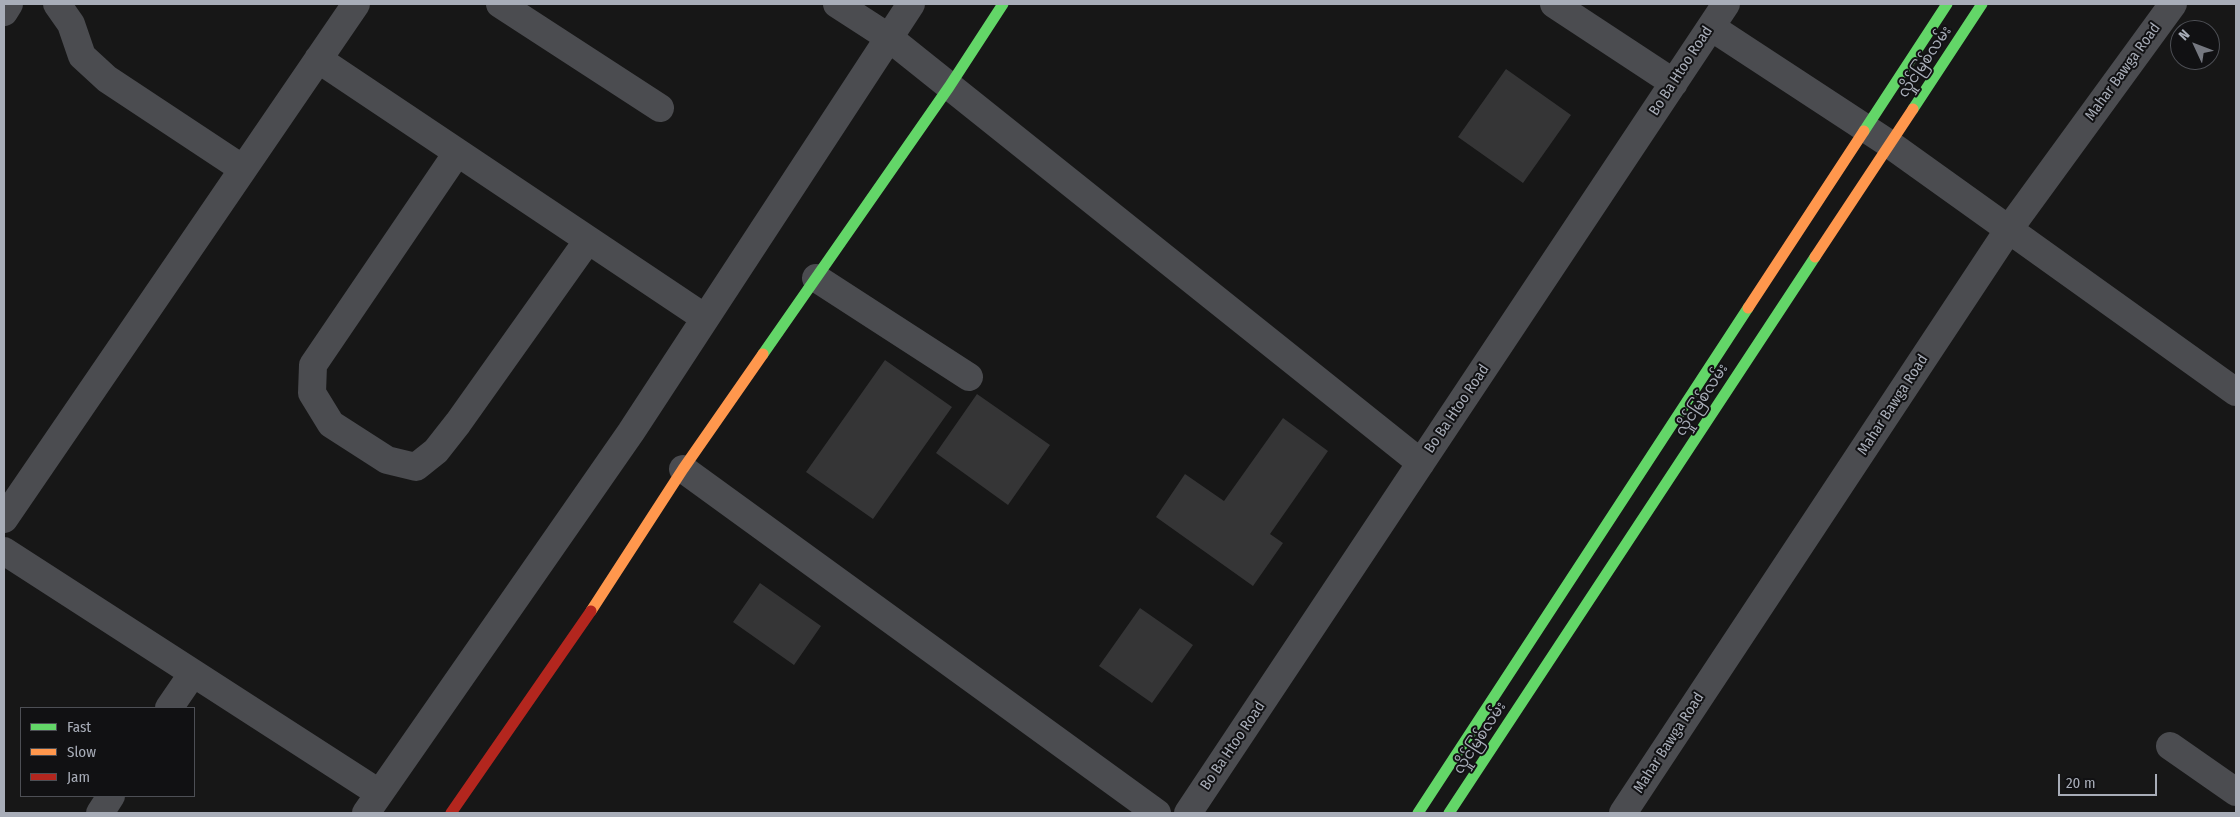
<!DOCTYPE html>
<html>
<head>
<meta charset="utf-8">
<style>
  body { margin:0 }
  #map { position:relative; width:2240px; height:817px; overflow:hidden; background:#171717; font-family:"Fira Sans Condensed",sans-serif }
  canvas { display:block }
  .frame { position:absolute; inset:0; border:5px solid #a8adb8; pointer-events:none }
  .legend { position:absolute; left:20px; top:707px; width:175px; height:90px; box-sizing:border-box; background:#111113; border:1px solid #4d4f55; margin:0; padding:6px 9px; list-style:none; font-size:15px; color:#a8adb8 }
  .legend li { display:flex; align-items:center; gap:10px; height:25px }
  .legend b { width:25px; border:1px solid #4d4f55 }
  .north { position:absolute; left:2170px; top:20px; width:50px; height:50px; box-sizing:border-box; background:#111113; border:1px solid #4d4f55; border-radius:50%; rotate:313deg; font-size:14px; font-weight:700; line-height:20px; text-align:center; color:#a8adb8 }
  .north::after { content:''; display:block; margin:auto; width:18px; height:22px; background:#757880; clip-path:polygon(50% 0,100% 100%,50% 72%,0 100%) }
  .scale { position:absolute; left:2058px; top:774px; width:99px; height:22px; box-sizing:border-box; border:2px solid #a8adb8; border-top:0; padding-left:6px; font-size:15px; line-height:18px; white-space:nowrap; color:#a8adb8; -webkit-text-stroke:4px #111113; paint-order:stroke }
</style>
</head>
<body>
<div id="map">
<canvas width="2240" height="817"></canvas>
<div class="frame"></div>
<ul class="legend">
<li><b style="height:6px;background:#63d668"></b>Fast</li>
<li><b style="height:6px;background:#ff974d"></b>Slow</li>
<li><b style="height:6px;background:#b3261e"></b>Jam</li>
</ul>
<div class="north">N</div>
<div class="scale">20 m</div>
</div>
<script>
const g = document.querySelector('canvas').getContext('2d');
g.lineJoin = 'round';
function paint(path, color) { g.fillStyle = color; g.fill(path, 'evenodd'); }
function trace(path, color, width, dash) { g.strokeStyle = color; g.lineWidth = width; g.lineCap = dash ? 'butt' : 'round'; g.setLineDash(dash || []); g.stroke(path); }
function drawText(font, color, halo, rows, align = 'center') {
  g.font = font + ' "Fira Sans Condensed","Noto Sans Myanmar",sans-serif'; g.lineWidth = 4; g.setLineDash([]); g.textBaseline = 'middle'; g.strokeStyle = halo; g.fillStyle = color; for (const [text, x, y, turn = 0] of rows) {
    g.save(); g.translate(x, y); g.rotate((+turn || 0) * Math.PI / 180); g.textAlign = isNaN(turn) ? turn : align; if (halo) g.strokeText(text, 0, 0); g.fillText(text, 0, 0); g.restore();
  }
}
const building = new Path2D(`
  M 1506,69 L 1571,115 L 1523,183 L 1458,137 Z
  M 885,360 L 952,407 L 873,519 L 806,472 Z
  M 977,394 L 1050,445 L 1008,505 L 936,453 Z
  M 1283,418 L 1328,451 L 1270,534 L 1283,543 L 1253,586 L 1156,517 L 1185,474 L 1224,501 Z
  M 760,583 L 821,626 L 794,665 L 733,622 Z
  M 1140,608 L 1193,645 L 1152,703 L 1099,666 Z`);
const street = new Path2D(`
  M 57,4 L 71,24 L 82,56 L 107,79 L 243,169
  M 500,4 L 660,108
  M 837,4 L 888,37 L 1421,463
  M 1554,4 L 1674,83
  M 4,12 L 9,4
  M 1711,27 L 1888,143 L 2236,392
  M 318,59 L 705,318
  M 457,153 L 313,365 L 312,393 L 331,424 L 387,460 L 416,467 L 436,451 L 458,423 L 588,240
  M 816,278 L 969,377
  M 683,469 L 1157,813
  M 4,519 L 356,4
  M 4,551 L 379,793
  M 169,708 L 193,673
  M 2170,746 L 2236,792
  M 100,813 L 111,796
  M 366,813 L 631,432 L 911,4
  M 1188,813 L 1726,4
  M 1623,813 L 2009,229 L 2173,4`);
const fast = new Path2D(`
  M 1913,109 L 1982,4
  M 1864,131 L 1947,4
  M 763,354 L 949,87 L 1003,4
  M 1418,813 L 1748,308
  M 1449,813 L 1815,257`);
const slow = new Path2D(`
  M 1815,257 L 1913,109
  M 1748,308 L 1864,131
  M 591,611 L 683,469 L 763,354`);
const jam = new Path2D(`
  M 451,813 L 591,611`);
const streetNames = [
  ["လှိုင်မြစ်လမ်း",1925,62,-56],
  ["Bo Ba Htoo Road",1681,71,-57],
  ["Mahar Bawga Road",2123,72,-54],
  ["လှိုင်မြစ်လမ်း",1702,400,-57],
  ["Mahar Bawga Road",1893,405,-57],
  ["Bo Ba Htoo Road",1457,409,-56],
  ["လှိုင်မြစ်လမ်း",1480,738,-57],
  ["Mahar Bawga Road",1669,743,-57],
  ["Bo Ba Htoo Road",1233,746,-56]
];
paint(building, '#353536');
trace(street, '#4b4c50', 28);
trace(fast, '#63d668', 11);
trace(slow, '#ff974d', 11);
trace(jam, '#b3261e', 11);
drawText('15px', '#a8adb8', '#111113', streetNames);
</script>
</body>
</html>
